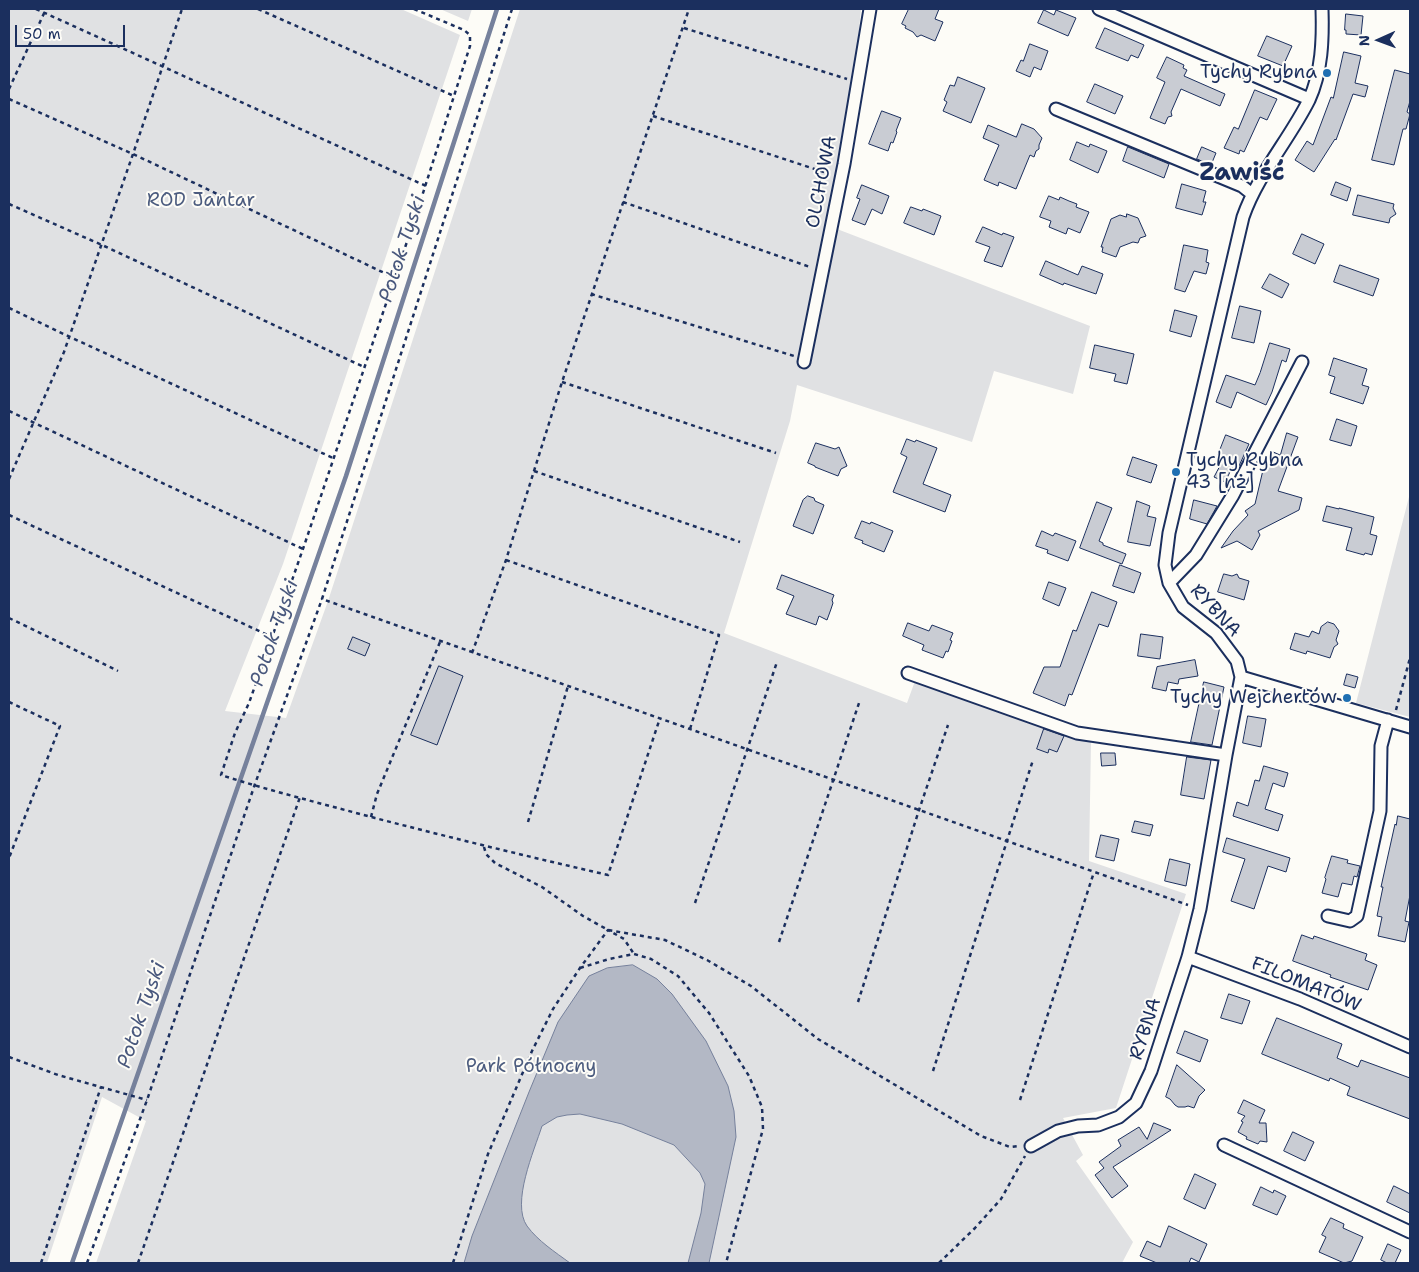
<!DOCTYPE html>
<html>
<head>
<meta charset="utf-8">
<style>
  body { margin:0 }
  #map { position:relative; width:1419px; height:1272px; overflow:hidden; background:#fdfcf7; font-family:"Shantell Sans",sans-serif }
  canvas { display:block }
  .frame { position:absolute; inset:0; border:10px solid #1b2f5e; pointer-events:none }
  .north { position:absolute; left:1354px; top:15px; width:50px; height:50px; -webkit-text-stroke:4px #fdfcf7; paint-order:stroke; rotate:268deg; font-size:14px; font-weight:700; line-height:20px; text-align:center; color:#1b2f5e }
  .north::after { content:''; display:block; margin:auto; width:18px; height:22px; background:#1b2f5e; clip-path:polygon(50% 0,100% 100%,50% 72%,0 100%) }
  .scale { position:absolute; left:15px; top:25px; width:110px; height:22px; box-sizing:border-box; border:2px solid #1b2f5e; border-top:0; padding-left:6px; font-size:15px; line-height:18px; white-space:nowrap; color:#1b2f5e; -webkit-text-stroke:4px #fdfcf7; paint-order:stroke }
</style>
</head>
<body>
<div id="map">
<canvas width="1419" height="1272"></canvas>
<div class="frame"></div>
<div class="north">N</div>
<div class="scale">50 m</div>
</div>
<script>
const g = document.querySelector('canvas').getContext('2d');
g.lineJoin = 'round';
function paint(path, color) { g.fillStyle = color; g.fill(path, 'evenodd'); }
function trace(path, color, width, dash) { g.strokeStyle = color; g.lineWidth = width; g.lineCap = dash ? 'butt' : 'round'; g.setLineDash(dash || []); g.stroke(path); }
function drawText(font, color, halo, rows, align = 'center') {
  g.font = font + ' "Shantell Sans",sans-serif'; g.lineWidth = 4; g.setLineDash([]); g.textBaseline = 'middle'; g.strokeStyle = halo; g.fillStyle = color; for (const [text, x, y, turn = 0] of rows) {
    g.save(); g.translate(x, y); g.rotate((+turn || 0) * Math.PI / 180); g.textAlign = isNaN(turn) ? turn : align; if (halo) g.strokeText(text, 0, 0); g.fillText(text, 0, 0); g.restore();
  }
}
const green = new Path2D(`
  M 9,9 L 401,9 L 460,35 L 283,564 L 225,711 L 286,718 L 328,601 L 520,9 L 861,9 L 858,40 L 827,221 L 837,229 L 1090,326 L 1073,394 L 994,371 L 972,442 L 797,385 L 790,421 L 724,633 L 907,703 L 915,681 L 1091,741 L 1089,861 L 1186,894 L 1116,1108 L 1063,1118 L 1083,1155 L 1076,1161 L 1133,1242 L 1122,1263 L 96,1263 L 146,1121 L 102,1097 L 47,1263 L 9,1263 Z
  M 440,9 L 472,9 L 468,21 Z
  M 1410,493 L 1410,717 L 1356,703 Z`);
const water = new Path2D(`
  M 633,965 L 657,979 L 672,994 L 706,1041 L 728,1086 L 734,1111 L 736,1137 L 709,1263 L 688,1263 L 701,1213 L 705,1184 L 700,1173 L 674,1145 L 622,1124 L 580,1114 L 567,1115 L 557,1117 L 542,1126 C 534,1151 511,1203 527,1226 C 538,1241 555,1252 570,1263 L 464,1263 L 472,1236 L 529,1092 L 558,1022 L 589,976 L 607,968 Z`);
const stream = new Path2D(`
  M 72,1263 L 346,476 L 497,9`);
const building = new Path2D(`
  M 909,9 L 939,9 L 935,19 L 943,22 L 935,41 L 921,35 L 917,37 L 913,32 L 905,28 L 906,26 L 902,24 Z
  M 1044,10 L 1054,15 L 1056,10 L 1076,18 L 1068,36 L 1038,23 Z
  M 1346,14 L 1363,16 L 1361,35 L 1346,34 L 1346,30 L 1345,30 Z
  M 1105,28 L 1144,45 L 1138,58 L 1131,55 L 1128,61 L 1096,48 Z
  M 1267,36 L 1292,46 L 1283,66 L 1258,56 Z
  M 1030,44 L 1048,51 L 1041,70 L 1034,67 L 1030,77 L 1016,71 L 1021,60 L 1023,61 Z
  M 1344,52 L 1361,56 L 1355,83 L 1368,86 L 1365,97 L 1353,94 L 1336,140 L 1335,139 L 1314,172 L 1295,160 L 1307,141 L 1313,145 L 1331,97 L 1333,98 Z
  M 1167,57 L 1184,65 L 1183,68 L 1187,70 L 1184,76 L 1225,94 L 1220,106 L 1181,89 L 1171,112 L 1172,116 L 1168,117 L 1165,124 L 1150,118 L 1165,82 L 1157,78 Z
  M 1395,70 L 1410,74 L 1410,101 L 1407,112 L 1410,114 L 1406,129 L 1403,129 L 1394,165 L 1372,160 Z
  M 958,77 L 985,88 L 971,123 L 943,111 L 947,102 L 944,100 L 950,85 L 954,86 Z
  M 1095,84 L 1123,96 L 1115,114 L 1087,102 Z
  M 1255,90 L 1277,99 L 1267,120 L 1260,117 L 1244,152 L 1240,150 L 1239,154 L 1224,148 L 1234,127 L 1238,129 Z
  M 882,111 L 901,118 L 896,131 L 897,132 L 893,143 L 891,142 L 888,151 L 869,144 Z
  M 1022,124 L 1034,129 L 1042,138 L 1039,145 L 1039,149 L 1036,151 L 1034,157 L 1030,155 L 1016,189 L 999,182 L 998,186 L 984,180 L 999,145 L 983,138 L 988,125 L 1016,137 Z
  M 1077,142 L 1089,147 L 1090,144 L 1107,151 L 1098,173 L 1070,160 Z
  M 1128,147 L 1169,164 L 1164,178 L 1123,161 Z
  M 1202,147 L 1216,153 L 1211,165 L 1197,159 Z
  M 1336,182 L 1351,188 L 1347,201 L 1331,195 Z
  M 1182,184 L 1206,191 L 1203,202 L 1206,202 L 1202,215 L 1176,208 Z
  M 862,185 L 889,196 L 882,214 L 872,209 L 865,225 L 852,220 L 860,199 L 857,198 Z
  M 1358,195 L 1394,204 L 1393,208 L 1396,214 L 1390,218 L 1389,223 L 1353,215 Z
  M 1049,196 L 1059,200 L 1060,197 L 1069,201 L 1077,204 L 1076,207 L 1089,212 L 1080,233 L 1068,228 L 1066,234 L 1049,227 L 1051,221 L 1040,217 Z
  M 911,207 L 922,211 L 923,209 L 941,216 L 934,235 L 904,223 Z
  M 1127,214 L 1138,218 L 1146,236 L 1140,238 L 1138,243 L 1133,242 L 1120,247 L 1116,257 L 1102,252 L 1103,247 L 1101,247 L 1111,219 L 1120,215 L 1126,217 Z
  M 983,227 L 1002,235 L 1003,233 L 1014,237 L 1002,267 L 984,261 L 990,247 L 976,242 Z
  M 1302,234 L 1324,244 L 1315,264 L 1293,254 Z
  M 1184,245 L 1208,250 L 1206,262 L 1209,263 L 1206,274 L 1194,271 L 1185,292 L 1175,289 Z
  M 1046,261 L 1078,275 L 1082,266 L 1103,274 L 1096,294 L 1064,283 L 1063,285 L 1040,275 Z
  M 1340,265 L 1379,279 L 1373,296 L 1334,282 Z
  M 1270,274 L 1289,284 L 1282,298 L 1262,288 Z
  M 1240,306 L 1261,311 L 1254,343 L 1232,338 Z
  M 1175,310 L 1197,316 L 1191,337 L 1170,331 Z
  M 1270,343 L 1290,349 L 1286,362 L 1282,360 L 1272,392 L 1266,405 L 1237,392 L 1231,408 L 1216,402 L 1226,375 L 1255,385 L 1260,373 Z
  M 1095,345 L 1134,354 L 1127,384 L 1114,381 L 1116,374 L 1090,368 Z
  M 1334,358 L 1367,369 L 1362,385 L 1369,387 L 1363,404 L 1330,393 L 1335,377 L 1329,375 Z
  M 1337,419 L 1357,426 L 1351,446 L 1330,440 Z
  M 1287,433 L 1298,437 L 1278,491 L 1302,498 L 1299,510 L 1258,531 L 1260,535 L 1252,550 L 1237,541 L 1221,548 L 1233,531 L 1248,515 L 1245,511 L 1255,504 L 1263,470 L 1271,451 L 1280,455 Z
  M 1226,435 L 1249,444 L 1239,466 L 1234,464 L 1225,482 L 1214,477 L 1223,460 L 1217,458 Z
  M 907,439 L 915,442 L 916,440 L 937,448 L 923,484 L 951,495 L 945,512 L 893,492 L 907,457 L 901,454 Z
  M 816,443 L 835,449 L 839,447 L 847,466 L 841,469 L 838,476 L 815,467 L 815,466 L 808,463 Z
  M 1133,457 L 1157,465 L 1151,483 L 1127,475 Z
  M 808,496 L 814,498 L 815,501 L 824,505 L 813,534 L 793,526 L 803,500 Z
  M 1194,500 L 1217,506 L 1207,524 L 1190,519 Z
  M 1137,501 L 1150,506 L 1147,516 L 1156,518 L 1150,546 L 1128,542 Z
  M 1097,502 L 1112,508 L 1099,541 L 1103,543 L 1103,545 L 1126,554 L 1122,564 L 1080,548 Z
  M 1327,506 L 1339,509 L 1339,508 L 1374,517 L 1370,534 L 1377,536 L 1372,555 L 1365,553 L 1364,555 L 1346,550 L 1352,528 L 1323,521 Z
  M 862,521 L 870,524 L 871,522 L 893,531 L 884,552 L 862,543 L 863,541 L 855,538 Z
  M 1042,531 L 1053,536 L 1055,533 L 1076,541 L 1068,561 L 1047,553 L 1048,550 L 1036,546 Z
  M 1120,565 L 1141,573 L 1134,593 L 1113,586 Z
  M 1224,574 L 1232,576 L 1237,574 L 1239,578 L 1249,581 L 1244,600 L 1218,592 Z
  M 782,575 L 834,595 L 832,600 L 833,603 L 831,609 L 827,620 L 819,616 L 816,625 L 786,614 L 794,596 L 777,589 Z
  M 1049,582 L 1066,588 L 1059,606 L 1043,599 Z
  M 1092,592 L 1117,602 L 1108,627 L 1099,624 L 1072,695 L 1069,694 L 1065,706 L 1033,693 L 1044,667 L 1060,667 L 1073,630 L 1076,631 Z
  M 1328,622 L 1334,624 L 1339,631 L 1336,640 L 1338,644 L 1334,647 L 1330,658 L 1307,651 L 1306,654 L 1290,649 L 1295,633 L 1309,637 L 1312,631 L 1319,634 L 1321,627 Z
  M 908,623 L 929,631 L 932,625 L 953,633 L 950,640 L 952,641 L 948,652 L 946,651 L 943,658 L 922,650 L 924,645 L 903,636 Z
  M 1141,634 L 1163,637 L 1160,659 L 1138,656 Z
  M 353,637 L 370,644 L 365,656 L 348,649 Z
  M 1195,660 L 1198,676 L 1179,679 L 1178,684 L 1168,682 L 1166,691 L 1152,688 L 1157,667 Z
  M 439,666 L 463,676 L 437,745 L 411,735 Z
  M 1347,674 L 1358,677 L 1355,688 L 1344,685 Z
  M 1204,682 L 1224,687 L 1212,745 L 1191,742 Z
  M 1248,716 L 1266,719 L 1261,747 L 1243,743 Z
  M 1044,729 L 1064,736 L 1057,752 L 1049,749 L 1048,753 L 1037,749 Z
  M 1101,753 L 1115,753 L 1116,765 L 1102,766 Z
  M 1187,757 L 1211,760 L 1204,799 L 1181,795 Z
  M 1264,766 L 1288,773 L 1284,787 L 1273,783 L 1265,809 L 1283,815 L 1278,831 L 1233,816 L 1237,802 L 1248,806 L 1255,780 L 1259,781 Z
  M 1398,816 L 1410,819 L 1410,895 L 1405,921 L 1409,922 L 1405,942 L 1378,936 L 1382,917 L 1377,916 L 1383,887 L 1381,887 L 1395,824 L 1396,825 Z
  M 1135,821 L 1153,825 L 1150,836 L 1132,832 Z
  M 1101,835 L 1119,839 L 1114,861 L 1096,857 Z
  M 1227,838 L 1290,858 L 1286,872 L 1268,866 L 1254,909 L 1231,901 L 1245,859 L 1223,852 Z
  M 1332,856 L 1348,860 L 1347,863 L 1360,866 L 1357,877 L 1354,876 L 1352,885 L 1342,883 L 1338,897 L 1322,893 L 1326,879 L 1325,878 Z
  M 1170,859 L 1190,864 L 1186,886 L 1165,881 Z
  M 1302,935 L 1313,939 L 1314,936 L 1367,954 L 1365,960 L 1377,965 L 1368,990 L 1330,977 L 1331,975 L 1293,961 Z
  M 1229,994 L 1250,1001 L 1242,1024 L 1221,1018 Z
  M 1277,1018 L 1342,1044 L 1337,1058 L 1358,1067 L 1361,1060 L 1410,1078 L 1410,1119 L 1347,1095 L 1350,1087 L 1330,1078 L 1329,1081 L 1262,1054 Z
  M 1185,1031 L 1208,1040 L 1200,1062 L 1177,1053 Z
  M 1177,1065 L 1205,1090 L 1199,1096 L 1194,1108 L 1188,1106 L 1185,1107 L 1178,1107 L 1175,1105 L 1170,1099 L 1166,1097 Z
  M 1244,1100 L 1265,1110 L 1259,1123 L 1266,1123 L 1267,1142 L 1260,1141 L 1258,1144 L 1246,1139 L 1247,1137 L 1238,1132 L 1243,1122 L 1241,1121 L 1245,1116 L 1238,1113 Z
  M 1154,1123 L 1171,1130 L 1113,1167 L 1128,1186 L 1112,1198 L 1095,1175 L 1104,1168 L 1099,1162 L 1121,1146 L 1118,1140 L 1139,1127 L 1147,1139 Z
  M 1293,1132 L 1314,1142 L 1305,1161 L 1284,1151 Z
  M 1195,1174 L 1216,1184 L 1205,1209 L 1184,1199 Z
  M 1394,1186 L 1410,1194 L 1410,1213 L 1387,1202 Z
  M 1261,1187 L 1273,1193 L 1274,1190 L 1286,1196 L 1277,1215 L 1253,1205 Z
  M 1331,1218 L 1344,1224 L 1343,1228 L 1363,1237 L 1352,1261 L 1344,1263 L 1319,1252 L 1326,1237 L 1322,1235 Z
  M 1169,1226 L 1207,1244 L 1199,1262 L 1191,1258 L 1189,1263 L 1157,1263 L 1140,1256 L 1147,1241 L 1160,1247 Z
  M 1388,1244 L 1401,1250 L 1395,1263 L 1387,1263 L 1381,1260 Z`);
const path = new Path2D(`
  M 36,9 L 426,186
  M 258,9 L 454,96
  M 414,9 L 464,30 L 470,35 L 470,46 L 415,218 L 304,546 L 249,703 L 235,733 L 221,775 C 271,791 323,804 375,818 C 452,838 530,857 608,875 L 660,718
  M 512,9 L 322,599 L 1188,905
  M 684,28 L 847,79
  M 9,89 L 46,9
  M 9,99 L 133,154 L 395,278
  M 653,116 L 830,174
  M 623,202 L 810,267
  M 9,204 L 102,245 L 364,367
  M 591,294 L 794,356
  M 9,308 L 70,337 L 333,458
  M 562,382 L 776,453
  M 9,411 L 303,549
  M 534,471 L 740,542
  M 9,479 L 64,352 L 133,154 L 182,9
  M 9,515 L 272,637
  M 506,560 L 719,635 L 690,729
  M 9,618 L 118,671
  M 472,653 L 506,560 L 562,382 L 689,9
  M 9,702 L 60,726 L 9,858
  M 1396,710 L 1410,658
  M 371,817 L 377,794 L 440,642
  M 528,822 L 568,686
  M 484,847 L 486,854 L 495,863 L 542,887 L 583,916 L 608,930 L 665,940 L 707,960 L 751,986 L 818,1039 L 981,1136 L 1010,1147 L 1019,1146
  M 695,903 L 777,662
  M 779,942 L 860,700
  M 580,968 L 609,959 L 634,954 L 651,959 L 678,976 L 709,1013 L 749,1076 L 762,1107 L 763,1129 L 726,1263
  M 858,1002 L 919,810 L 948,725
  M 9,1057 L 58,1075 L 147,1100
  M 933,1071 L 1033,760
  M 1020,1100 L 1094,872
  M 41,1263 L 101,1087
  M 87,1263 L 147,1100 L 255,784 L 322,599
  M 138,1263 L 300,797
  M 453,1263 L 488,1154 L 532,1051 L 553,1009 L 580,968 L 608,930 L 624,939 L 634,954
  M 939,1263 L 975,1228 L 1001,1199 L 1025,1156`);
const street = new Path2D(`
  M 1099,9 L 1309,99
  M 1056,109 L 1242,186 L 1252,194
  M 804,362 L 844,164 L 870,9
  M 1169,583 L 1196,555 L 1233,495 L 1302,362
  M 908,673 L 1077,733 L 1226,755
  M 1241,677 L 1410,727
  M 1328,916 L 1350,921 L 1357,916 L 1380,811 L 1381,746 L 1388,720
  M 1188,957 L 1300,999 L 1410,1047
  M 1224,1145 L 1410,1232
  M 1031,1146 L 1058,1131 L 1078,1126 L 1098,1125 L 1119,1117 L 1136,1103 L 1151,1071 L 1188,957 L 1200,909 L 1226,755 L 1241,677 L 1237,661 L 1216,633 L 1183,607 L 1169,583 L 1165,565 L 1169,533 L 1243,217 C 1258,174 1289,140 1309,100 C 1322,72 1323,39 1322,9`);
const markers = [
  [1327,73,5,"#1f6fb2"],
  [1176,472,5,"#1f6fb2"],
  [1347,698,5,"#1f6fb2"]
];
const poiNames = [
  ["Tychy Rybna",1317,73],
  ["Tychy Rybna",1186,461,"left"],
  ["43 [nż]",1186,483,"left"],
  ["Tychy Wejchertów",1337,698]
];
const streetNames = [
  ["OLCHOWA",822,182,-79],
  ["RYBNA",1215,611,47],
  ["FILOMATÓW",1306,985,22],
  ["RYBNA",1146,1029,-72]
];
const parkNames = [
  ["ROD Jantar",201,201],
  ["Park Północny",531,1067]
];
const waterNames = [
  ["Potok Tyski",403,249,-72],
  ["Potok Tyski",275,633,-71],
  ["Potok Tyski",142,1015,-71]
];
const districtNames = [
  ["Zawiść",1242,174]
];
paint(green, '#e0e1e3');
paint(water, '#b3b8c5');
trace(water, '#76819c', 1);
trace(stream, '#76819c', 4.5);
paint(building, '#c9ccd3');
trace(building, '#1b2f5e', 1);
trace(street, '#1b2f5e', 15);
trace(path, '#1b2f5e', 2.5, [4, 4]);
trace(street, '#fdfcf7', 11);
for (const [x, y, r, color] of markers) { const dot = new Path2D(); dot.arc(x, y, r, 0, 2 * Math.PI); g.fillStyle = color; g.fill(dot); trace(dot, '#fdfcf7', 2); }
drawText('19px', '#1b2f5e', '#fdfcf7', poiNames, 'right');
drawText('19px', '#1b2f5e', '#fdfcf7', streetNames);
drawText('19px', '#4c5c7f', '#fdfcf7', parkNames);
drawText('italic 20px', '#49587d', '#fdfcf7', waterNames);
drawText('bold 24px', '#1b2f5e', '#fdfcf7', districtNames);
</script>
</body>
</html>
